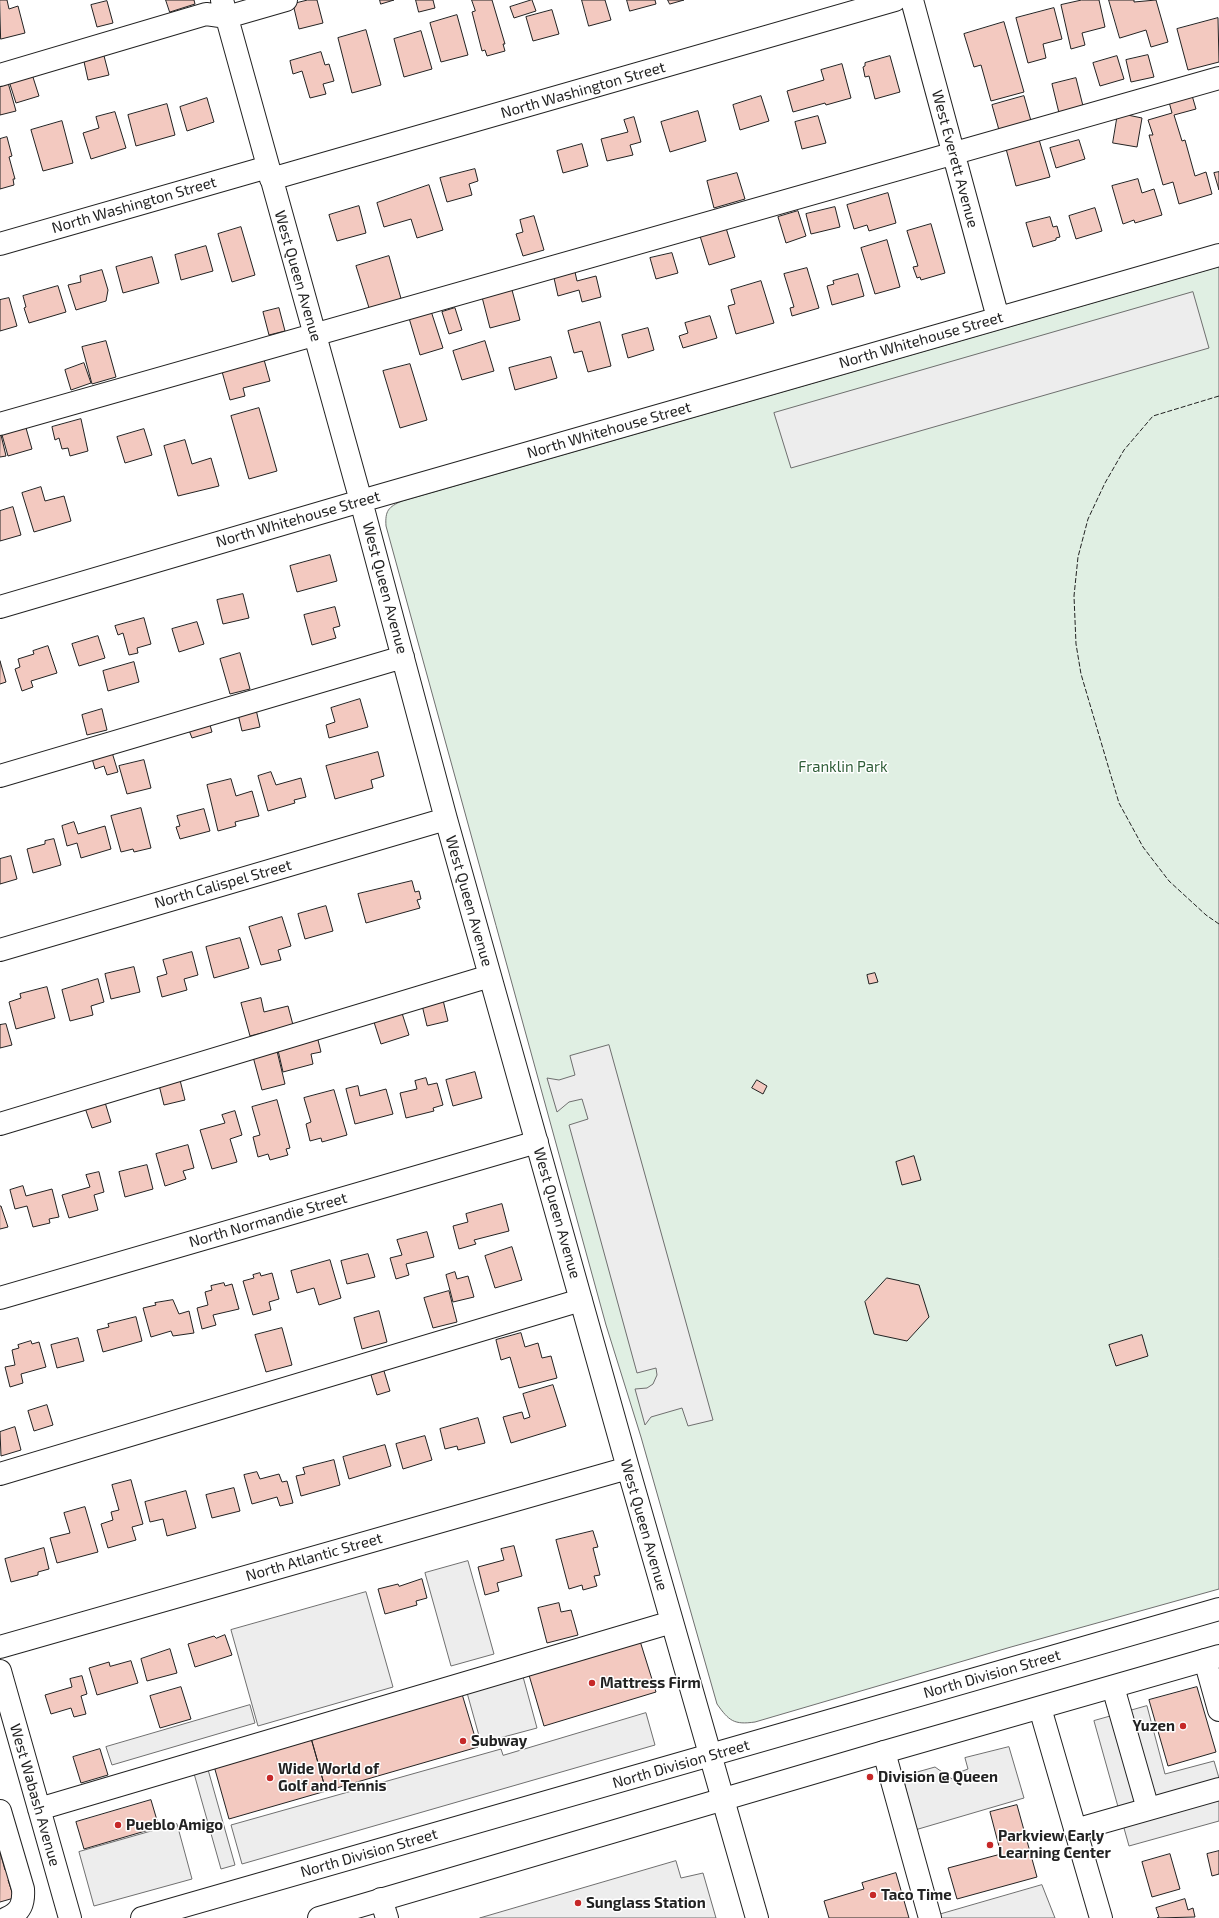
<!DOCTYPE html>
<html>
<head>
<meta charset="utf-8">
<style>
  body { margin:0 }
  canvas { display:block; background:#fff }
</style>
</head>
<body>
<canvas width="1219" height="1918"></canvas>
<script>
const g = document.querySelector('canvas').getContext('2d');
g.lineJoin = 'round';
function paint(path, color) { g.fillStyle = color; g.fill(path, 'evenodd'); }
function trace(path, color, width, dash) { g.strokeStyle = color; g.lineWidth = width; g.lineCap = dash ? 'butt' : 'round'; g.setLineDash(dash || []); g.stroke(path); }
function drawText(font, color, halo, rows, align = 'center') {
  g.font = font + ' "Exo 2",sans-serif'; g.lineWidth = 3; g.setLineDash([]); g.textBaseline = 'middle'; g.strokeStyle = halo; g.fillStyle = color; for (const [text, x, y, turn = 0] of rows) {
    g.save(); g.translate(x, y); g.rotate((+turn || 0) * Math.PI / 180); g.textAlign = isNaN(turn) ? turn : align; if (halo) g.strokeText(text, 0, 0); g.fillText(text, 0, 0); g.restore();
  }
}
const green = new Path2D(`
  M 1219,267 L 1219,1589 L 1011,1647 L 755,1722 C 734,1725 729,1721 717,1704 L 641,1437 L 606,1325 L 386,526 C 385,511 388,507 402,501 Z`);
const parking = new Path2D(`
  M 1193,292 L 1209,348 L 791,468 L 774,413 Z
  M 609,1045 L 713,1420 L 688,1426 L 682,1408 L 651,1417 L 645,1425 L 635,1389 L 647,1388 L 653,1384 L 657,1375 L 656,1368 L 637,1373 L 569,1125 L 588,1119 L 582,1099 L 569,1102 L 557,1112 L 547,1078 L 559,1080 L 575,1075 L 570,1056 Z
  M 468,1561 L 494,1654 L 451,1666 L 425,1573 Z
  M 366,1592 L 393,1687 L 258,1726 L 231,1630 Z
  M 522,1673 L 537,1728 L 481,1743 L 466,1689 Z
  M 250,1705 L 255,1723 L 112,1765 L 106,1747 Z
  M 1147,1706 L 1165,1774 L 1214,1761 L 1219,1778 L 1219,1821 L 1129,1846 L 1094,1721 Z
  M 646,1713 L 655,1745 L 242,1864 L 231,1825 L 501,1749 L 503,1755 Z
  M 1009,1747 L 1024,1798 L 915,1830 L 903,1776 L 935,1767 L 952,1779 L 960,1772 L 968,1769 L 965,1758 Z
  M 207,1766 L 235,1865 L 221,1869 L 193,1770 Z
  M 177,1824 L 192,1879 L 94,1906 L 79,1852 Z
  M 676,1861 L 681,1878 L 703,1873 L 716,1918 L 480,1918 Z
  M 1042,1885 L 1055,1918 L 938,1918 L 938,1915 Z`);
const building = new Path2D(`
  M 0,0 L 7,0 L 9,9 L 18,6 L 25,33 L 1,39 Z
  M 166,0 L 194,0 L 195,4 L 170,12 Z
  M 308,0 L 317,0 L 323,23 L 299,29 L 293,4 Z
  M 380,0 L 394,0 L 381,4 Z
  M 416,0 L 433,0 L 435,8 L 419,12 Z
  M 472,0 L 492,0 L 505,44 L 503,44 L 505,51 L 487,56 L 485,50 L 482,51 L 472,12 L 475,11 Z
  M 532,0 L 536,11 L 514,18 L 510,7 Z
  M 582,0 L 605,0 L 611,20 L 589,26 Z
  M 627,0 L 655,0 L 656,4 L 630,11 Z
  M 668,0 L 684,0 L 670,4 Z
  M 1082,0 L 1099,0 L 1105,27 L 1082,33 L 1085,45 L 1071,49 L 1061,5 Z
  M 1109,0 L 1134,0 L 1134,2 L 1156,0 L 1168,42 L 1151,47 L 1146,30 L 1120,38 Z
  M 107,1 L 113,23 L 97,27 L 91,5 Z
  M 1054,8 L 1062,39 L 1043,44 L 1046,58 L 1028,63 L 1016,18 Z
  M 552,10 L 559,34 L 533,41 L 526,17 Z
  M 457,15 L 468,55 L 441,62 L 430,23 Z
  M 1218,18 L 1219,62 L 1188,70 L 1177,29 Z
  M 1004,22 L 1024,92 L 991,101 L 981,65 L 974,67 L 964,34 Z
  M 366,30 L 381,85 L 352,93 L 338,38 Z
  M 421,31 L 432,69 L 404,77 L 394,39 Z
  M 103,52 L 109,75 L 88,80 L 83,57 Z
  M 321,52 L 325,65 L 329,64 L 334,81 L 323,84 L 326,94 L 310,98 L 302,71 L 293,74 L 290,61 Z
  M 1148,55 L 1154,77 L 1131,82 L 1126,60 Z
  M 890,56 L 900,92 L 875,99 L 869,76 L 865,77 L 863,67 L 865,66 L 865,63 Z
  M 1117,56 L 1124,79 L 1100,86 L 1093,63 Z
  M 842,64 L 851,98 L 826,105 L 825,103 L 793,112 L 787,91 L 824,80 L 821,70 Z
  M 31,71 L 39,96 L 16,103 L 8,78 Z
  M 1076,78 L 1083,106 L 1059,113 L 1052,84 Z
  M 7,79 L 16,111 L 0,115 L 0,81 Z
  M 1191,92 L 1196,109 L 1174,115 L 1182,141 L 1185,140 L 1195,176 L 1206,172 L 1212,194 L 1179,204 L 1173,182 L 1163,185 L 1149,135 L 1153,135 L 1148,120 L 1172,113 L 1168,98 Z
  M 761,96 L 769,121 L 740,130 L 733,105 Z
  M 1024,96 L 1031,121 L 999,130 L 992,105 Z
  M 207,98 L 214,122 L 187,131 L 180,107 Z
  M 167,104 L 175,135 L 136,146 L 128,115 Z
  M 698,111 L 706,141 L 670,152 L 661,122 Z
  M 115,112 L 126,148 L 91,159 L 83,133 L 99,128 L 96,117 Z
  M 1118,113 L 1142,118 L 1137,147 L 1113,143 Z
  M 818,116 L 826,143 L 802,149 L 795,122 Z
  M 634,117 L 641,142 L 630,145 L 633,155 L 607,161 L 601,139 L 628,132 L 624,120 Z
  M 62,121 L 73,163 L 43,171 L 31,130 Z
  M 1038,136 L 1050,177 L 1016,186 L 1005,145 Z
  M 7,137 L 12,156 L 9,157 L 15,179 L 13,179 L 14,185 L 0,189 L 0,139 Z
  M 1079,140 L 1085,159 L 1056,168 L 1050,148 Z
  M 582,144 L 588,166 L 563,173 L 557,151 Z
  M 475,169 L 478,181 L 469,184 L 472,195 L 447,202 L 440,178 Z
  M 1219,172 L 1219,190 L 1214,173 Z
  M 737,173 L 745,199 L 714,208 L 707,181 Z
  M 1138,179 L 1142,193 L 1154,189 L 1162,215 L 1135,223 L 1134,220 L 1123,224 L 1112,186 Z
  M 429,185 L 443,230 L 417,238 L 411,219 L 384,227 L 377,203 Z
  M 888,193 L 896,223 L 869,231 L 867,225 L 854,229 L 847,205 Z
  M 359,206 L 366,233 L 337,241 L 329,215 Z
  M 835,207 L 840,227 L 811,234 L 806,214 Z
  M 1095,208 L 1102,231 L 1076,239 L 1069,216 Z
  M 798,211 L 806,236 L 786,243 L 778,217 Z
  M 534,216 L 544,250 L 523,256 L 516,234 L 523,232 L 520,220 Z
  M 1050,217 L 1053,227 L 1057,226 L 1060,237 L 1056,238 L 1056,240 L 1033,247 L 1026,223 Z
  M 931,224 L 945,273 L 921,280 L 920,277 L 917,278 L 913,267 L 918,266 L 907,231 Z
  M 241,227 L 255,275 L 232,282 L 218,234 Z
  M 726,228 L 735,257 L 709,265 L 700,236 Z
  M 887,240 L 900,287 L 875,294 L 861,248 Z
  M 206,246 L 213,271 L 181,280 L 175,255 Z
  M 672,253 L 678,273 L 656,279 L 650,258 Z
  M 389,256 L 402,302 L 370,311 L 356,266 Z
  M 152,257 L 159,283 L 123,293 L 116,267 Z
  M 807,268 L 819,308 L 792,316 L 790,308 L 794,307 L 784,274 Z
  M 102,270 L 108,290 L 106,301 L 76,310 L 68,285 L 81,282 L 80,276 Z
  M 575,272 L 577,281 L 596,276 L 601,297 L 582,302 L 579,290 L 558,296 L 554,278 Z
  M 858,274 L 864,296 L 832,305 L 827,286 L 834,284 L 833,281 Z
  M 761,281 L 774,323 L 736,334 L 728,306 L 735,304 L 731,290 Z
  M 58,286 L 66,312 L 29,323 L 24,308 L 26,307 L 23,296 Z
  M 512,290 L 520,320 L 490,328 L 482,297 Z
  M 9,298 L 17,326 L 0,331 L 0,300 Z
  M 279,308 L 285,331 L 269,335 L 263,312 Z
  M 455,308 L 462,330 L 449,334 L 442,312 Z
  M 431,311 L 443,348 L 420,355 L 409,318 Z
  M 710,316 L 717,338 L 683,348 L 679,336 L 688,333 L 685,323 Z
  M 600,322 L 611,366 L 588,372 L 582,351 L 574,353 L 568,331 Z
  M 648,328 L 654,350 L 628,358 L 622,335 Z
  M 106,341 L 116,377 L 92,384 L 82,347 Z
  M 485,341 L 494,371 L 462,380 L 453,351 Z
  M 263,356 L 270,381 L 243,388 L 245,396 L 230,400 L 221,368 Z
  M 551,357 L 557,378 L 515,390 L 509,368 Z
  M 84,363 L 91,383 L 71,390 L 65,370 Z
  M 410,364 L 427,420 L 400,428 L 383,371 Z
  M 259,408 L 277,471 L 249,479 L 231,416 Z
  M 81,419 L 88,451 L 70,456 L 68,448 L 62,449 L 59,438 L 55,440 L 52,427 Z
  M 24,421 L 32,449 L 8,456 L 0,428 Z
  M 144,429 L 152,455 L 125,463 L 117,437 Z
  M 0,431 L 6,456 L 0,457 Z
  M 185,440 L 192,464 L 211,458 L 219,486 L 178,496 L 164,446 Z
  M 41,487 L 45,501 L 64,496 L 71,521 L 34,532 L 22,493 Z
  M 13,507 L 21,535 L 0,541 L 0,511 Z
  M 330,555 L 337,581 L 297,592 L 290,566 Z
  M 243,594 L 249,618 L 223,624 L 217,600 Z
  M 335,607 L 340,626 L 333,628 L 336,638 L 312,645 L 304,615 Z
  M 144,618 L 151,644 L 137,648 L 138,653 L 129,655 L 123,633 L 118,635 L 115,626 Z
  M 197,622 L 204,644 L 179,652 L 172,629 Z
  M 98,636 L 105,658 L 79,666 L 72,644 Z
  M 48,646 L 57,673 L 31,681 L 33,687 L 22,691 L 15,669 L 20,667 L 18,659 L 34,654 L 33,651 Z
  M 240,653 L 250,689 L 230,694 L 220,659 Z
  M 0,661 L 6,682 L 0,684 Z
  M 134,662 L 139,682 L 108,691 L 103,671 Z
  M 360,699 L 368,727 L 329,738 L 326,725 L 335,722 L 331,708 Z
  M 255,705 L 260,727 L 242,731 L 237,710 Z
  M 102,709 L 107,730 L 87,735 L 82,715 Z
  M 208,718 L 212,732 L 192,738 L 187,725 Z
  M 111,749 L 118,772 L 107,775 L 104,766 L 95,769 L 91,755 Z
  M 378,752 L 384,776 L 371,780 L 373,788 L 335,799 L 326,766 Z
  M 144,760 L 151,788 L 127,794 L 119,766 Z
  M 271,772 L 276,785 L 301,778 L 306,797 L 294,800 L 295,803 L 268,811 L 258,776 Z
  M 231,779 L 236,796 L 252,791 L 259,816 L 235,822 L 236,826 L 218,831 L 207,785 Z
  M 141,808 L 151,848 L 134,852 L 133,849 L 121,852 L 111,816 Z
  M 204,809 L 210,831 L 180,839 L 176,827 L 180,826 L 177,816 Z
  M 74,822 L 78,834 L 105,826 L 111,849 L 81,858 L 77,843 L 67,846 L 62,826 Z
  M 54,839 L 61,865 L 33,873 L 27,849 L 45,844 L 45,841 Z
  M 11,856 L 17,879 L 0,884 L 0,859 Z
  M 412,881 L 415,892 L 419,891 L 421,899 L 417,900 L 420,908 L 366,923 L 358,894 Z
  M 326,906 L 333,931 L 305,939 L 298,914 Z
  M 282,917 L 291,946 L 278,950 L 281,960 L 261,965 L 249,927 Z
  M 240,938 L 249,968 L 214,978 L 206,947 Z
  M 192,952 L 198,975 L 184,979 L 187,990 L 162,997 L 157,977 L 167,974 L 163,960 Z
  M 134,967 L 140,992 L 111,999 L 105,974 Z
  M 875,973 L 878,982 L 869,984 L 867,975 Z
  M 98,979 L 104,1002 L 91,1006 L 93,1015 L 70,1021 L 62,990 Z
  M 47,987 L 55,1018 L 16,1029 L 9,1002 L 21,998 L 20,994 Z
  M 261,998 L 264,1012 L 288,1006 L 293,1025 L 250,1036 L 241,1003 Z
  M 443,1000 L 448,1021 L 427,1026 L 422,1005 Z
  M 401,1010 L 409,1035 L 381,1044 L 373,1019 Z
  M 6,1024 L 12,1045 L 0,1048 L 0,1025 Z
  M 317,1036 L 321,1052 L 311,1054 L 313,1064 L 283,1072 L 277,1046 Z
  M 276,1047 L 285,1084 L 262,1090 L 252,1053 Z
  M 475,1072 L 482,1098 L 453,1106 L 446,1080 Z
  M 179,1076 L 185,1100 L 164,1105 L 158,1081 Z
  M 426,1078 L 428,1085 L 437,1083 L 443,1105 L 433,1108 L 434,1111 L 406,1118 L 400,1093 L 417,1089 L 415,1081 Z
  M 757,1080 L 767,1086 L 763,1094 L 752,1088 Z
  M 358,1086 L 360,1096 L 386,1089 L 393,1114 L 355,1124 L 346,1089 Z
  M 334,1090 L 347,1135 L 322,1142 L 321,1138 L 310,1141 L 306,1124 L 311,1122 L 304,1098 Z
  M 104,1099 L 111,1122 L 92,1128 L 84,1105 Z
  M 277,1100 L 290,1148 L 286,1149 L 288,1155 L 270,1160 L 268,1154 L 258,1157 L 253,1137 L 260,1135 L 252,1107 Z
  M 235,1111 L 242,1135 L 230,1139 L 237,1162 L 212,1169 L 200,1130 L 225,1123 L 222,1115 Z
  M 188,1145 L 194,1168 L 183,1171 L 186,1179 L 165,1186 L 156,1154 Z
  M 914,1156 L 921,1180 L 902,1185 L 896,1162 Z
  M 147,1165 L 153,1189 L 125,1197 L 119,1172 Z
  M 99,1172 L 104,1192 L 94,1195 L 98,1210 L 69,1218 L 62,1195 L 90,1187 L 86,1175 Z
  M 23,1186 L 26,1196 L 52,1189 L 59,1217 L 49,1219 L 50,1223 L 33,1227 L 27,1206 L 15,1209 L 10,1190 Z
  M 502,1204 L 509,1231 L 474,1240 L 476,1244 L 459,1249 L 453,1226 L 468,1222 L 466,1214 Z
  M 0,1206 L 1,1206 L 8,1227 L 0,1229 Z
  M 427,1232 L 434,1257 L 406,1264 L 409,1275 L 396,1279 L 390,1258 L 402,1255 L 397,1240 Z
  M 512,1247 L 522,1280 L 495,1288 L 485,1256 Z
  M 368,1254 L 375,1277 L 347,1284 L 341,1261 Z
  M 330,1260 L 341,1298 L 319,1305 L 314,1288 L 297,1293 L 291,1271 Z
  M 455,1272 L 457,1279 L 468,1276 L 474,1297 L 453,1302 L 446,1275 Z
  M 260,1273 L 261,1276 L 272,1273 L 279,1299 L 269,1302 L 271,1310 L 253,1315 L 243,1281 L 254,1278 L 253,1275 Z
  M 887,1278 L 919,1285 L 929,1317 L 907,1341 L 874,1334 L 865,1302 Z
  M 224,1283 L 225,1286 L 232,1284 L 239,1309 L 213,1315 L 216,1325 L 202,1329 L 197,1308 L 208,1305 L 205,1292 L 212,1290 L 211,1286 Z
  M 449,1291 L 457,1322 L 433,1328 L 424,1298 Z
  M 173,1300 L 179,1314 L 189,1311 L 194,1333 L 173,1336 L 171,1331 L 151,1337 L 143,1308 L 156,1305 L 155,1303 Z
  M 379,1311 L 387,1342 L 362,1349 L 354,1318 Z
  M 136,1317 L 142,1341 L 103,1352 L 97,1330 L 109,1327 L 108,1324 Z
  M 282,1328 L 292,1365 L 266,1372 L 255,1335 Z
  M 521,1333 L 525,1347 L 538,1343 L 542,1358 L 551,1356 L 557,1378 L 519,1388 L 510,1357 L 501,1360 L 496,1340 Z
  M 1142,1335 L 1148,1356 L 1116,1366 L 1109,1345 Z
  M 78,1338 L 84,1361 L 57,1368 L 51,1345 Z
  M 31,1341 L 32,1344 L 39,1342 L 46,1367 L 21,1374 L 23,1383 L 10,1387 L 5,1367 L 15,1365 L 12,1350 L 19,1348 L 18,1345 Z
  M 384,1371 L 390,1391 L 377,1395 L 371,1375 Z
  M 553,1385 L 566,1426 L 511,1443 L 503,1417 L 522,1412 L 524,1419 L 530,1417 L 523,1394 Z
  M 47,1405 L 53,1425 L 34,1431 L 28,1411 Z
  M 478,1418 L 485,1443 L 458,1450 L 457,1446 L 445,1449 L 440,1429 Z
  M 15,1427 L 21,1450 L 1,1456 L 0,1432 Z
  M 425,1436 L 432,1460 L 403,1469 L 396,1444 Z
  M 385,1445 L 391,1466 L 349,1479 L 343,1457 Z
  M 334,1460 L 340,1485 L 301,1496 L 296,1476 L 305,1474 L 303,1468 Z
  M 257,1472 L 260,1479 L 279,1474 L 282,1482 L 287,1481 L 293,1503 L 280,1506 L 277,1497 L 252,1504 L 244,1475 Z
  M 131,1480 L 143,1524 L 132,1527 L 136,1540 L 108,1548 L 101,1524 L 113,1520 L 111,1512 L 119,1510 L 112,1485 Z
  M 234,1488 L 240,1511 L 212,1518 L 206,1495 Z
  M 186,1491 L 196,1528 L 167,1536 L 163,1519 L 150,1522 L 145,1502 Z
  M 85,1507 L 98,1552 L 57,1563 L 50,1538 L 70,1533 L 64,1513 Z
  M 593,1531 L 598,1547 L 593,1548 L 600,1575 L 594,1576 L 597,1586 L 583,1590 L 582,1585 L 569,1589 L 556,1540 Z
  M 514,1546 L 522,1576 L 497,1583 L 499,1591 L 485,1595 L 478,1567 L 504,1560 L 501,1549 Z
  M 44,1548 L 49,1569 L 38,1572 L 38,1575 L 11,1582 L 5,1559 Z
  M 422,1579 L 427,1598 L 416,1601 L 417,1605 L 385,1614 L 378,1589 L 398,1584 L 399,1586 Z
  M 559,1603 L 561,1612 L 571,1610 L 578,1635 L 547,1643 L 538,1608 Z
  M 225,1635 L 232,1655 L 195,1667 L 188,1644 L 214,1636 L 216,1638 Z
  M 640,1641 L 656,1692 L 544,1726 L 529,1675 Z
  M 170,1649 L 177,1673 L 147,1681 L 141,1659 Z
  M 131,1661 L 138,1683 L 97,1695 L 89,1668 L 109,1662 L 110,1666 Z
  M 82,1676 L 87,1694 L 81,1696 L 86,1714 L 74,1717 L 71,1708 L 51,1714 L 45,1695 L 72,1687 L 70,1679 Z
  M 181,1687 L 191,1719 L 160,1728 L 150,1696 Z
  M 1197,1687 L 1216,1752 L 1168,1766 L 1149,1700 Z
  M 462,1694 L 478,1747 L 326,1791 L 311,1738 Z
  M 311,1738 L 326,1791 L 229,1819 L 214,1766 Z
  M 100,1749 L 108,1775 L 81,1783 L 73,1757 Z
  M 151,1800 L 159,1827 L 84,1849 L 76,1822 Z
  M 1017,1805 L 1037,1877 L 957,1899 L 948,1868 L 1001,1854 L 990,1812 Z
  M 1219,1851 L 1219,1874 L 1212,1876 L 1207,1854 Z
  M 0,1852 L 5,1870 L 9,1869 L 12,1879 L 8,1880 L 14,1898 L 0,1902 Z
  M 1170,1854 L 1180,1889 L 1152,1897 L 1142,1862 Z
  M 896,1873 L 909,1918 L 829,1918 L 824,1901 L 864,1889 L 862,1883 Z
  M 1185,1899 L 1188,1910 L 1193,1908 L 1195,1917 L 1157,1918 L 1159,1917 L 1156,1908 Z`);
const minor = new Path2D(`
  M 222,0 L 361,501 L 446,819 L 628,1468 L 757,1918
  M 912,0 L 998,318
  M 0,75 L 206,14 L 227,17 L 286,0
  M 271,179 L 895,0
  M 0,244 L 268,167
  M 0,424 L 1219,78
  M 0,607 L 361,501 L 1219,255
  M 0,776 L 403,657
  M 0,950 L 446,819
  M 0,1124 L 490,976
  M 0,1298 L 537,1142
  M 0,1474 L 581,1300
  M 0,1647 L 628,1468
  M 1205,1660 L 1219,1710
  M 0,1671 L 70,1918
  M 1113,1687 L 1148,1809
  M 1040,1708 L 1101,1918
  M 884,1752 L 930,1918
  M 39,1809 L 672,1622
  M 0,1811 L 23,1889 C 24,1903 21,1912 7,1918
  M 1075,1830 L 1219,1789
  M 381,1899 L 387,1918`);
const major = new Path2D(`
  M 142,1918 L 1219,1609
  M 319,1918 L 884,1752 L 1219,1656`);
const fence = new Path2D(`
  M 1219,396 L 1153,416 L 1124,450 L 1105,483 L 1088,519 L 1078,557 L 1074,596 L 1076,644 L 1081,674 L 1119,803 L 1143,847 L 1169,881 L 1206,915 L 1219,924`);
const markers = [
  [592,1683,4,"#c62828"],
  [1183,1726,4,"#c62828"],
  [463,1741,4,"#c62828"],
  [870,1777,4,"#c62828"],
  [270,1778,4,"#c62828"],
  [118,1825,4,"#c62828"],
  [990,1845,4,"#c62828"],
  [873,1895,4,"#c62828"],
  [578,1903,4,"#c62828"]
];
const streetNames = [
  ["North Washington Street",583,90,-16],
  ["West Everett Avenue",955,159,75],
  ["North Washington Street",134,205,-16],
  ["West Queen Avenue",298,276,74],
  ["North Whitehouse Street",921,340,-16],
  ["North Whitehouse Street",609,430,-16],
  ["North Whitehouse Street",298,519,-16],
  ["West Queen Avenue",385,588,75],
  ["North Calispel Street",223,884,-16],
  ["West Queen Avenue",469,901,74],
  ["West Queen Avenue",557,1213,74],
  ["North Normandie Street",268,1220,-16],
  ["West Queen Avenue",644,1525,74],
  ["North Atlantic Street",314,1557,-16],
  ["North Division Street",992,1674,-16],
  ["North Division Street",681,1764,-16],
  ["West Wabash Avenue",35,1795,74],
  ["North Division Street",369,1853,-16]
];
const parkNames = [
  ["Franklin Park",843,767]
];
const poiNames = [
  ["Mattress Firm",600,1683],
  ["Yuzen",1175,1726,"right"],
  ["Subway",471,1741],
  ["Wide World of",278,1769],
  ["Golf and Tennis",278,1786],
  ["Division @ Queen",878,1777],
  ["Pueblo Amigo",126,1825],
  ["Parkview Early",998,1836],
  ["Learning Center",998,1853],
  ["Taco Time",881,1895],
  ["Sunglass Station",586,1903]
];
paint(green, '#e0efe3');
trace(green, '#6f6f6f', 1);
paint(parking, '#ededed');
trace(parking, '#6f6f6f', 1);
paint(building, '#f3c9c0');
trace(building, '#222', 1);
trace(minor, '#222', 24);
trace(major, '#222', 24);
trace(minor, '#fff', 22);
trace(major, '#fff', 22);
trace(fence, '#222', 1, [5, 2]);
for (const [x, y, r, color] of markers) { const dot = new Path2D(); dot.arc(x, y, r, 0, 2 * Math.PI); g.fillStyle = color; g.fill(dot); trace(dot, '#fff', 1.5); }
drawText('15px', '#222', '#fff', streetNames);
drawText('15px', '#2f5e38', '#fff', parkNames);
drawText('bold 15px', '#222', '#fff', poiNames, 'left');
</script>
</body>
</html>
